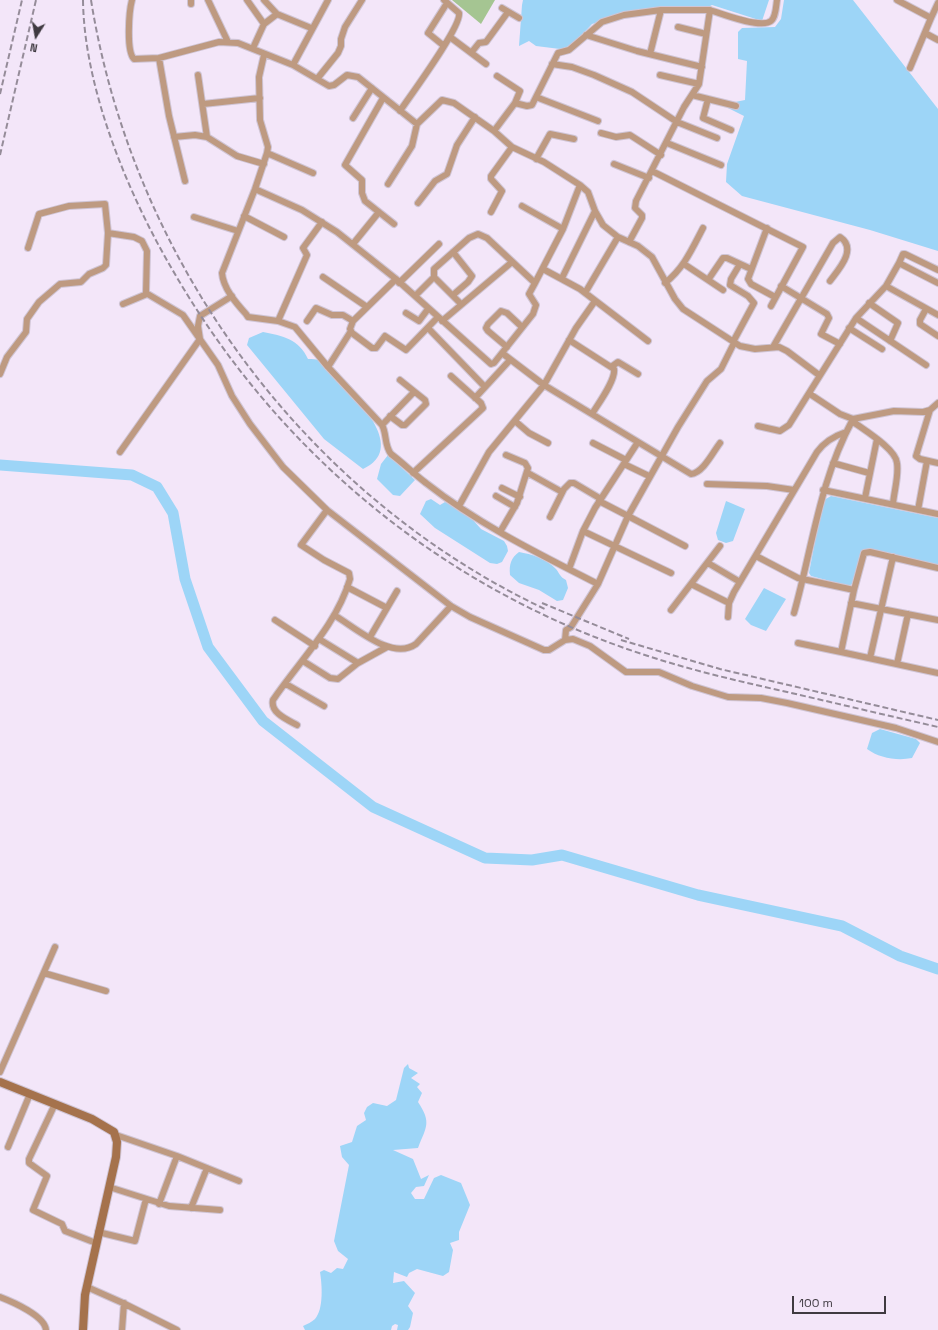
<!DOCTYPE html>
<html>
<head>
<meta charset="utf-8">
<style>
  body { margin:0 }
  #map { position:relative; width:938px; height:1330px; overflow:hidden; background:#f3e6f9; font-family:"Space Grotesk",sans-serif }
  canvas { display:block }
  .north { position:absolute; left:16px; top:16px; width:40px; height:40px; -webkit-text-stroke:3px #f3e6f9; paint-order:stroke; rotate:191deg; font-size:11px; font-weight:700; line-height:16px; text-align:center; color:#3f3a41 }
  .north::after { content:''; display:block; margin:auto; width:14px; height:18px; background:#3f3a41; clip-path:polygon(50% 0,100% 100%,50% 72%,0 100%) }
  .scale { position:absolute; left:792px; top:1296px; width:94px; height:18px; box-sizing:border-box; border:2px solid #3f3a41; border-top:0; padding-left:5px; font-size:12px; line-height:14px; white-space:nowrap; color:#3f3a41; -webkit-text-stroke:3px #f3e6f9; paint-order:stroke }
</style>
</head>
<body>
<div id="map">
<canvas width="938" height="1330"></canvas>
<div class="north">N</div>
<div class="scale">100 m</div>
</div>
<script>
const g = document.querySelector('canvas').getContext('2d');
g.lineJoin = 'round';
function paint(path, color) { g.fillStyle = color; g.fill(path, 'evenodd'); }
function trace(path, color, width, dash) { g.strokeStyle = color; g.lineWidth = width; g.lineCap = dash ? 'butt' : 'round'; g.setLineDash(dash || []); g.stroke(path); }
const green = new Path2D(`
  M 452,0 L 495,0 L 481,24 Z`);
const water = new Path2D(`
  M 523,0 L 769,0 L 762,21 L 712,5 L 706,8 L 633,11 L 592,24 L 568,50 L 536,46 L 529,41 L 519,46 L 522,5 Z
  M 784,0 L 853,0 L 938,109 L 938,251 L 870,230 L 742,196 L 726,182 L 727,164 L 744,116 L 728,108 L 722,99 L 735,102 L 745,100 L 747,61 L 738,59 L 738,32 L 742,28 L 775,27 L 781,19 Z
  M 263,332 C 283,336 299,339 308,359 C 312,359 317,359 320,361 C 327,365 334,375 340,381 C 359,401 407,449 363,469 L 324,439 L 247,345 L 249,338 Z
  M 388,455 L 415,480 L 400,496 L 393,495 L 377,479 L 381,464 Z
  M 831,496 L 938,518 L 938,566 L 862,551 L 855,582 L 849,586 L 811,576 L 809,573 L 822,504 L 824,500 Z
  M 431,499 L 440,505 L 445,502 L 447,503 L 473,520 L 481,529 L 504,541 L 507,546 L 508,551 L 502,562 L 497,564 L 490,563 L 435,528 L 420,514 L 426,501 Z
  M 726,501 L 745,509 L 733,541 L 726,543 L 718,540 L 716,533 Z
  M 519,552 C 531,554 547,559 556,569 C 560,574 560,577 566,580 L 568,588 L 563,600 L 557,601 L 539,590 L 519,583 L 510,575 C 509,564 511,558 519,552 Z
  M 764,588 L 786,599 L 766,631 L 751,625 L 745,619 Z
  M 880,729 L 916,739 L 920,743 L 912,758 C 897,761 879,758 867,749 L 872,733 Z
  M 408,1064 L 409,1068 L 418,1073 L 411,1078 L 420,1084 L 417,1087 L 422,1093 L 418,1102 C 432,1123 426,1127 418,1148 L 393,1150 L 413,1159 L 421,1179 L 429,1175 L 424,1186 L 416,1187 L 411,1193 L 415,1199 L 424,1199 L 434,1178 L 441,1175 L 461,1183 L 470,1205 L 459,1232 L 459,1240 L 450,1243 L 453,1250 L 449,1272 L 443,1276 L 417,1269 L 409,1273 L 407,1277 L 394,1272 L 393,1283 L 404,1281 L 415,1293 L 408,1306 L 413,1313 L 410,1327 L 408,1330 L 397,1330 L 398,1325 L 395,1324 L 392,1326 L 391,1330 L 305,1330 L 303,1326 C 307,1324 312,1322 315,1319 C 324,1309 322,1284 320,1272 L 324,1270 L 331,1273 L 337,1268 L 343,1269 L 348,1259 L 338,1251 L 334,1241 L 349,1165 L 342,1157 L 340,1146 L 352,1142 L 357,1126 L 366,1120 L 364,1113 L 367,1107 L 373,1103 L 387,1106 L 396,1100 L 404,1068 Z`);
const river = new Path2D(`
  M 0,465 L 132,475 L 157,487 L 173,513 L 185,579 L 208,647 L 263,721 L 373,807 L 485,858 L 532,860 L 562,855 L 698,895 L 842,926 L 900,956 L 938,969`);
const minor = new Path2D(`
  M 132,0 C 129,11 126,51 134,59 L 159,58 L 219,42 L 238,43 L 293,65 L 328,0
  M 191,0 L 191,4
  M 208,0 L 228,42
  M 247,0 L 264,24
  M 264,0 L 277,14
  M 897,0 L 931,18 L 938,3
  M 502,8 L 519,18
  M 678,27 L 706,34
  M 925,33 L 938,40
  M 586,35 L 637,51 L 702,67
  M 450,37 L 486,64
  M 444,46 L 428,33 L 447,3
  M 253,48 L 264,24 L 277,14 L 311,28
  M 471,53 L 479,43 L 486,42 L 508,12
  M 650,54 L 661,10
  M 264,55 L 259,77 L 260,120 L 268,147 L 267,153 L 255,189 L 222,273 C 223,288 236,303 246,314 L 248,317 L 278,321 L 295,327 L 328,367 L 382,425 C 387,434 384,445 391,454 C 403,463 414,474 426,483 C 478,524 539,554 598,584 L 628,516 L 685,546
  M 159,58 L 169,116 L 185,181
  M 552,64 L 572,67 L 594,75 L 632,92 L 677,122 L 717,138
  M 293,65 L 329,86 L 334,85 L 347,75 L 358,77 L 417,124 L 442,100 L 454,103 L 494,131 L 512,147 L 544,162 L 580,185 L 588,192 L 595,211 L 603,225 L 618,237 L 638,246 L 652,257 L 675,299 L 683,309 L 740,346 L 755,349 L 779,347 L 787,351 L 819,375
  M 910,68 L 931,18
  M 198,75 L 207,137
  M 660,75 L 699,84
  M 497,76 L 520,91 L 515,103
  M 317,79 L 338,53 L 341,46 L 341,39 L 345,27 L 362,0
  M 692,95 L 736,106
  M 536,97 L 598,121
  M 383,98 L 345,165 L 362,180 L 362,193 L 365,201 L 394,224
  M 708,99 L 703,118 L 731,130
  M 203,104 L 260,98
  M 400,111 C 410,96 462,26 459,13 L 444,0
  M 353,118 L 372,88
  M 494,131 L 515,103 L 527,106 L 532,105 L 558,53 L 569,50 L 602,22 L 624,15 L 661,10 L 710,10
  M 601,133 L 616,137 L 630,135 L 661,155
  M 174,137 L 195,135 L 207,137 L 237,156 L 264,164
  M 667,143 L 721,165
  M 267,153 L 313,173
  M 536,159 L 550,134 L 574,139
  M 614,164 L 649,178
  M 652,171 L 803,247 L 771,306
  M 388,184 L 412,146 L 417,124
  M 255,189 L 302,210 L 337,232 L 396,279 L 491,364 L 494,363 L 533,314 L 536,305 L 529,294 L 535,283
  M 418,203 L 435,181 L 447,174 L 457,145 L 475,117
  M 522,206 L 563,229
  M 491,212 L 502,191 L 491,179 L 491,176 L 512,147
  M 244,216 L 284,237
  M 194,217 L 238,231
  M 767,228 L 748,279 L 751,284 L 775,297
  M 108,233 L 134,237 L 142,241 L 147,251 L 146,293 L 183,315 L 218,365 L 232,396 L 250,424 L 283,467 L 327,510 L 451,606 L 470,617 L 544,650 L 549,650 L 565,640 L 573,639 L 590,646 L 626,672 L 659,672 L 692,686 L 728,697 L 761,698 L 787,703 L 896,728 L 938,742
  M 629,242 L 642,218 L 642,215 L 635,208 L 636,201 L 684,107 L 699,84 L 710,10 C 722,14 761,29 771,21 C 776,17 776,6 777,0
  M 353,244 L 379,212
  M 899,263 L 903,254 L 905,254 L 938,270
  M 684,264 L 723,290
  M 543,269 L 580,289 L 648,341
  M 323,277 L 367,307
  M 562,278 L 595,211
  M 708,280 L 723,258 L 727,258 L 751,269
  M 399,283 L 439,244
  M 665,283 C 684,268 692,249 703,228
  M 781,286 L 827,314 L 829,318 L 821,334 L 840,344
  M 886,286 L 938,315
  M 585,293 L 618,237
  M 453,295 L 468,282 L 472,276 L 453,252
  M 415,296 L 434,277
  M 869,303 L 898,323 L 890,341
  M 123,304 L 147,294
  M 461,304 L 434,277 L 434,269 L 469,238 L 478,234 L 487,238 L 535,283 L 563,229 L 580,185
  M 926,309 L 920,320 L 920,324 L 938,336
  M 406,313 L 419,321 L 428,309
  M 856,318 L 886,286 L 899,263 L 938,283
  M 278,321 L 307,255 L 303,248 L 322,222
  M 307,321 L 316,308 L 332,315 L 343,315 L 353,321 L 396,279
  M 353,321 L 350,329 L 352,333 L 372,348 L 376,348 L 385,336 L 406,350 L 437,318
  M 442,321 L 512,262
  M 428,328 L 485,387
  M 849,328 L 882,349
  M 569,340 L 614,369 C 616,380 598,404 592,414
  M 733,342 L 754,303 L 748,296 L 730,285 L 731,279 L 740,264
  M 507,347 L 488,331 L 486,328 L 488,324 L 501,311 L 507,313 L 522,327
  M 773,347 L 833,243 L 840,237 C 858,249 838,270 830,281
  M 502,353 L 544,385 L 638,442
  M 328,367 L 351,331
  M 611,367 L 618,362 L 638,374
  M 0,374 L 7,357 L 26,332 L 27,319 L 39,302 L 60,284 L 81,282 L 89,274 L 103,268 L 106,265 L 108,233 L 105,204 L 69,206 L 39,214 L 28,248
  M 810,394 L 840,414 L 853,419 L 894,411 L 923,412 L 930,410 L 938,403
  M 475,398 L 510,360
  M 930,410 L 916,456 L 920,459 L 938,463
  M 390,416 L 402,425 L 405,425 L 426,404 L 425,400 L 400,380
  M 515,421 L 529,433 L 548,443
  M 852,421 C 864,430 896,449 897,463 C 899,476 894,491 893,504
  M 382,425 L 414,392
  M 758,426 L 780,431 L 789,425 L 856,318 L 926,365
  M 593,443 L 626,460
  M 120,452 L 200,339 L 198,326 L 200,316 L 232,296
  M 833,463 L 869,473
  M 624,464 L 649,476
  M 413,473 L 483,408 L 481,403 L 451,376
  M 528,473 L 562,492
  M 707,484 L 767,486 L 794,490
  M 502,488 L 520,497
  M 823,490 L 938,514
  M 496,496 L 515,507
  M 865,498 L 877,439
  M 599,501 L 628,516 L 678,427 L 707,381 L 721,369 L 734,343
  M 459,506 L 489,452 L 544,385 L 576,328 L 595,301
  M 918,510 L 927,461
  M 550,517 L 564,489 L 570,483 L 574,483 L 601,499
  M 583,531 L 671,573
  M 500,532 L 517,503 L 528,468 L 525,463 L 506,455
  M 756,556 L 798,578 L 854,590 L 864,553 L 870,552 L 938,568
  M 708,563 L 740,582
  M 569,569 L 583,531 L 595,508 L 638,442 L 691,474 C 703,473 713,452 720,443
  M 691,584 L 729,603
  M 347,587 L 387,608
  M 854,590 L 841,652 L 938,673
  M 851,603 L 938,620
  M 671,610 L 720,546
  M 794,613 C 813,545 819,482 853,419
  M 334,615 C 356,628 392,661 416,644 L 451,606
  M 728,617 L 729,603 L 734,592 L 817,452 C 825,441 834,436 846,432
  M 275,620 L 315,646
  M 370,637 L 397,591
  M 319,639 L 358,663
  M 565,640 L 566,630 L 571,627 L 598,584
  M 798,643 L 841,652
  M 870,658 L 893,557
  M 303,661 L 330,678 L 338,679 L 358,663 L 387,647
  M 897,664 L 908,614
  M 286,684 L 324,706
  M 297,725 C 288,720 270,713 273,700 C 300,660 336,626 350,579 L 349,573 L 324,560 L 301,545 L 327,510
  M 44,973 L 106,991
  M 0,1072 L 55,947
  M 55,1104 L 29,1159 L 29,1163 L 47,1176 L 33,1210 L 62,1224 L 65,1231 L 96,1243
  M 116,1135 L 177,1156 L 239,1181
  M 8,1147 L 30,1094
  M 109,1187 L 169,1206 L 220,1210
  M 159,1204 L 177,1156
  M 191,1208 L 207,1168
  M 98,1232 L 135,1241 L 146,1199
  M 87,1287 L 123,1303 L 177,1330
  M 0,1297 C 13,1302 45,1316 46,1330
  M 122,1330 L 124,1303`);
const secondary = new Path2D(`
  M 0,1082 L 92,1119 L 114,1132 L 117,1142 L 116,1157 L 85,1295 L 83,1330`);
const rail = new Path2D(`
  M 83,0 C 84,88 128,194 172,269 C 278,454 445,591 648,656 C 691,670 734,680 778,690 C 831,702 885,715 938,727
  M 91,0 C 133,262 306,497 547,610
  M 0,94 L 22,0
  M 0,155 L 36,0
  M 542,603 L 629,639
  M 621,640 L 720,669 L 938,720`);
paint(green, '#a5c592');
paint(water, '#9dd5f7');
trace(river, '#9dd5f7', 11);
trace(minor, '#cfc4d4', 8);
trace(secondary, '#cfc4d4', 10);
trace(minor, '#be9a81', 6);
trace(secondary, '#a5724c', 8);
trace(rail, '#958c99', 2, [6, 3]);
</script>
</body>
</html>
